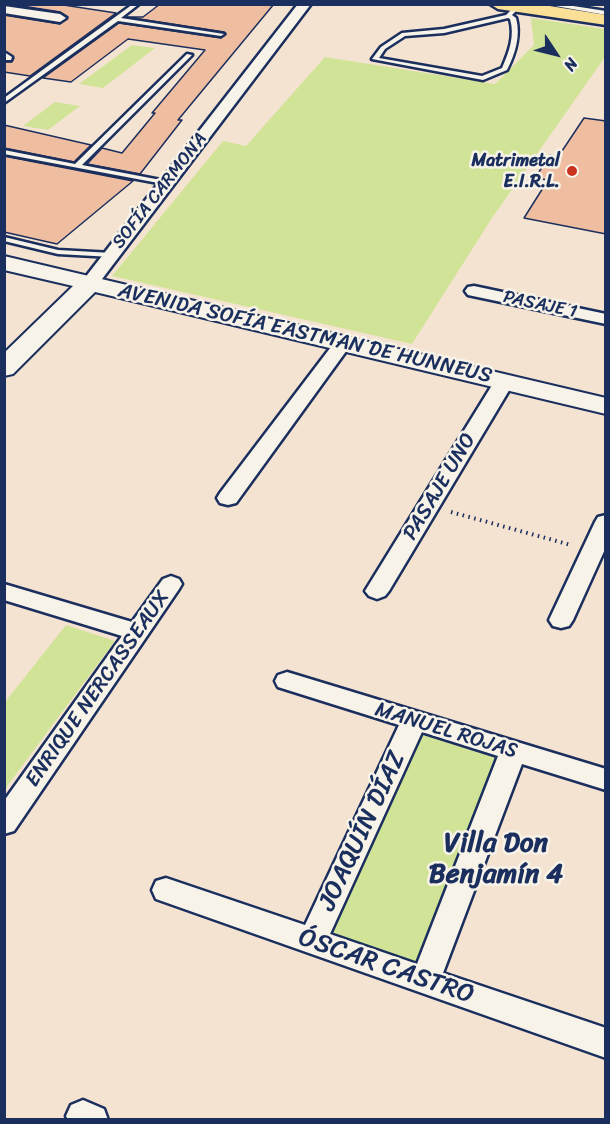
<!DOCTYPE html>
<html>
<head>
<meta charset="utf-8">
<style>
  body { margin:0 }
  #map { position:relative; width:610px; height:1124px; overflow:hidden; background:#f5e3d2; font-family:Sriracha,sans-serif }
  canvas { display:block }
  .frame { position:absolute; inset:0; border:6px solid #1b2f5e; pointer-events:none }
  .north { position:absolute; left:526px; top:24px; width:60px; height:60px; -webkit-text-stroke:4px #f7f3e8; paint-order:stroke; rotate:125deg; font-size:16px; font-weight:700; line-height:24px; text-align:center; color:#1b2f5e }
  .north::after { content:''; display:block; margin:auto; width:21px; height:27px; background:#1b2f5e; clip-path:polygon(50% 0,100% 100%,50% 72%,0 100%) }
</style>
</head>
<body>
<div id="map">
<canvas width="610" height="1124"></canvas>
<div class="frame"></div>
<div class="north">N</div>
</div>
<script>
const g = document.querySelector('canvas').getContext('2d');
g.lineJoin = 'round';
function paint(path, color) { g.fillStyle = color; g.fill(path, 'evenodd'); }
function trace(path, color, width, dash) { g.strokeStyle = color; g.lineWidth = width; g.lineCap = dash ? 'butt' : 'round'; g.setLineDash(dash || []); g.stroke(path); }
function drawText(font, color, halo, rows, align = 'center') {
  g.font = font + ' Sriracha,sans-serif'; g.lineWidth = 5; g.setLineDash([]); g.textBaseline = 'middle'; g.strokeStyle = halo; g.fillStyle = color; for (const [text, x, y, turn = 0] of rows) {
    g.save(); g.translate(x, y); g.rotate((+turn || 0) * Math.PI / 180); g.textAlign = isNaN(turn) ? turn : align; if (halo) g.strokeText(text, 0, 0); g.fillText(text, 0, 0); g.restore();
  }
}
const green = new Path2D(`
  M 531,18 L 605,29 L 605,57 L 492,218 L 412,344 L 112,276 L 223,141 L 246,146 L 325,57 L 495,84 L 534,45 Z
  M 132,45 L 155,48 L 103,88 L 79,84 Z
  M 55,102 L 80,106 L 48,130 L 23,126 Z
  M 66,625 L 115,641 L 5,789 L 5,702 Z
  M 414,732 L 496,758 L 417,968 L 324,936 Z`);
const building = new Path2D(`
  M 18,4 L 57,4 L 116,13 L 30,76 L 4,72 L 4,62 L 12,62 L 14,58 L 4,50 L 4,15 L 60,24 L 68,17 L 60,12 L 16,5 Z
  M 160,4 L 274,4 L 178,120 L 182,120 L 140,174 L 87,164 L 102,148 L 122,153 L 155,113 L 152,113 L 205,50 L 128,39 L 71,82 L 43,78 L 119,23 L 221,38 L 226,34 L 224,32 L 126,17 L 143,17 Z
  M 584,118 L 606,121 L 606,234 L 524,218 L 548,180 L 535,178 L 550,155 L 558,157 Z
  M 4,125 L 91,145 L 74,162 L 4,148 Z
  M 4,156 L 133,181 L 57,244 L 4,232 Z`);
const path = new Path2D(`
  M 451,512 L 571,545`);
const lane = new Path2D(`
  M 133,4 L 139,4 L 121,18 L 224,34 L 221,36 L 118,21 L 4,103 L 4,98 Z
  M 544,4 L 560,4 L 606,11 L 606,15 Z
  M 515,6 L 520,7 L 512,15 L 516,18 C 521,36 515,54 507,70 L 483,80 L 372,59 L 381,47 L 402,33 L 444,29 L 506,15 ZM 508,18 L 510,19 C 515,36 509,52 502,68 L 482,76 L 379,58 L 385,49 L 405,36 L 444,33 Z
  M 187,54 L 192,55 L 82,165 L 166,181 L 170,183 L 169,185 L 4,154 L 4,150 L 75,164 Z
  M 4,237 L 58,250 L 112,253 L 116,255 L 112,257 L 58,254 L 4,241 Z`);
const street = new Path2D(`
  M 298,4 L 311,4 L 96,287 L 84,287 L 81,283 L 84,279 Z
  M 4,6 L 60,14 L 66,18 L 60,22 L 4,13 Z
  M 4,52 L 12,57 L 11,60 L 4,60 Z
  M 474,286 L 606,314 L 606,324 L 468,295 L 465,291 L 468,287 Z
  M 343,338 L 349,339 L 352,343 L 236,503 L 228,505 L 220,503 L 217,498 L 220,493 L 337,339 Z
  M 504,376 L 511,378 L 514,382 L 389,591 L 385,596 L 377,599 L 369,596 L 365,591 L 494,382 L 497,378 Z
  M 606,515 L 606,547 L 573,620 L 569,626 L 561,628 L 553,626 L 549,620 L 595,522 L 598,517 Z
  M 171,576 L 179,579 L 182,584 L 179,589 L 14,831 L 4,834 L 4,801 L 122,636 L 4,600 L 4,584 L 132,622 L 163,579 Z
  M 287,672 L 606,769 L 606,790 L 522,764 L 443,973 L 606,1028 L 606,1058 L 156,899 L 152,890 L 156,881 L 166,878 L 305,925 L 399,725 L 278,687 L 275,681 L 278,675 ZM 422,732 L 498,756 L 417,964 L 330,934 Z
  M 83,1100 L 104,1109 L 108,1120 L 68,1120 L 66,1116 L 71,1105 Z`);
const secondary = new Path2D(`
  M 4,256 L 606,398 L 606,414 L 95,292 L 13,374 L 4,376 L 4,353 L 73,286 L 4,270 Z`);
const primary = new Path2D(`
  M 490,4 L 537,4 L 606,15 L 606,25 L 498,9 Z`);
const markers = [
  [572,171,6,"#c8321e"]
];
const farPoinames = [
  ["Matrimetal",560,161],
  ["E.I.R.L.",560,182]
];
const farStreetnames = [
  ["SOFÍA CARMONA",160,191,-52],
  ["PASAJE 1",540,305,12]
];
const streetNames = [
  ["AVENIDA SOFÍA EASTMAN DE HUNNEUS",305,334,13],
  ["PASAJE UNO",440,487,-59],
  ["ENRIQUE NERCASSEAUX",98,689,-55],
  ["MANUEL ROJAS",446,731,17]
];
const nearStreetnames = [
  ["JOAQUÍN DÍAZ",363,831,-65],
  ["ÓSCAR CASTRO",386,967,19]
];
const nearNeighbourhoodnames = [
  ["Villa Don",496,844],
  ["Benjamín 4",496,875]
];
paint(green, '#d1e397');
paint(building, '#efbd9f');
trace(building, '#1b2f5e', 1.5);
trace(lane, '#1b2f5e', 5);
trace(street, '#1b2f5e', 5);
trace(secondary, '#1b2f5e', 4);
trace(primary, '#1b2f5e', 5);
trace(path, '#1b2f5e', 4, [1.5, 4.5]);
paint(lane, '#f7f3e8');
paint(street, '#f7f3e8');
paint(secondary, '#f7f3e8');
paint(primary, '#fadf96');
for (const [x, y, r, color] of markers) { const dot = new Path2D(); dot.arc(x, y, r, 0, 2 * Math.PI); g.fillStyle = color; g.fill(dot); trace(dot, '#f7f3e8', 2); }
drawText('bold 18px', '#1b2f5e', '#f7f3e8', farPoinames, 'right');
drawText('18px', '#1b2f5e', '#f7f3e8', farStreetnames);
drawText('21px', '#1b2f5e', '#f7f3e8', streetNames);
drawText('26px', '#1b2f5e', '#f7f3e8', nearStreetnames);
drawText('bold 27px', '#1b2f5e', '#f7f3e8', nearNeighbourhoodnames);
</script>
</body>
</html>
